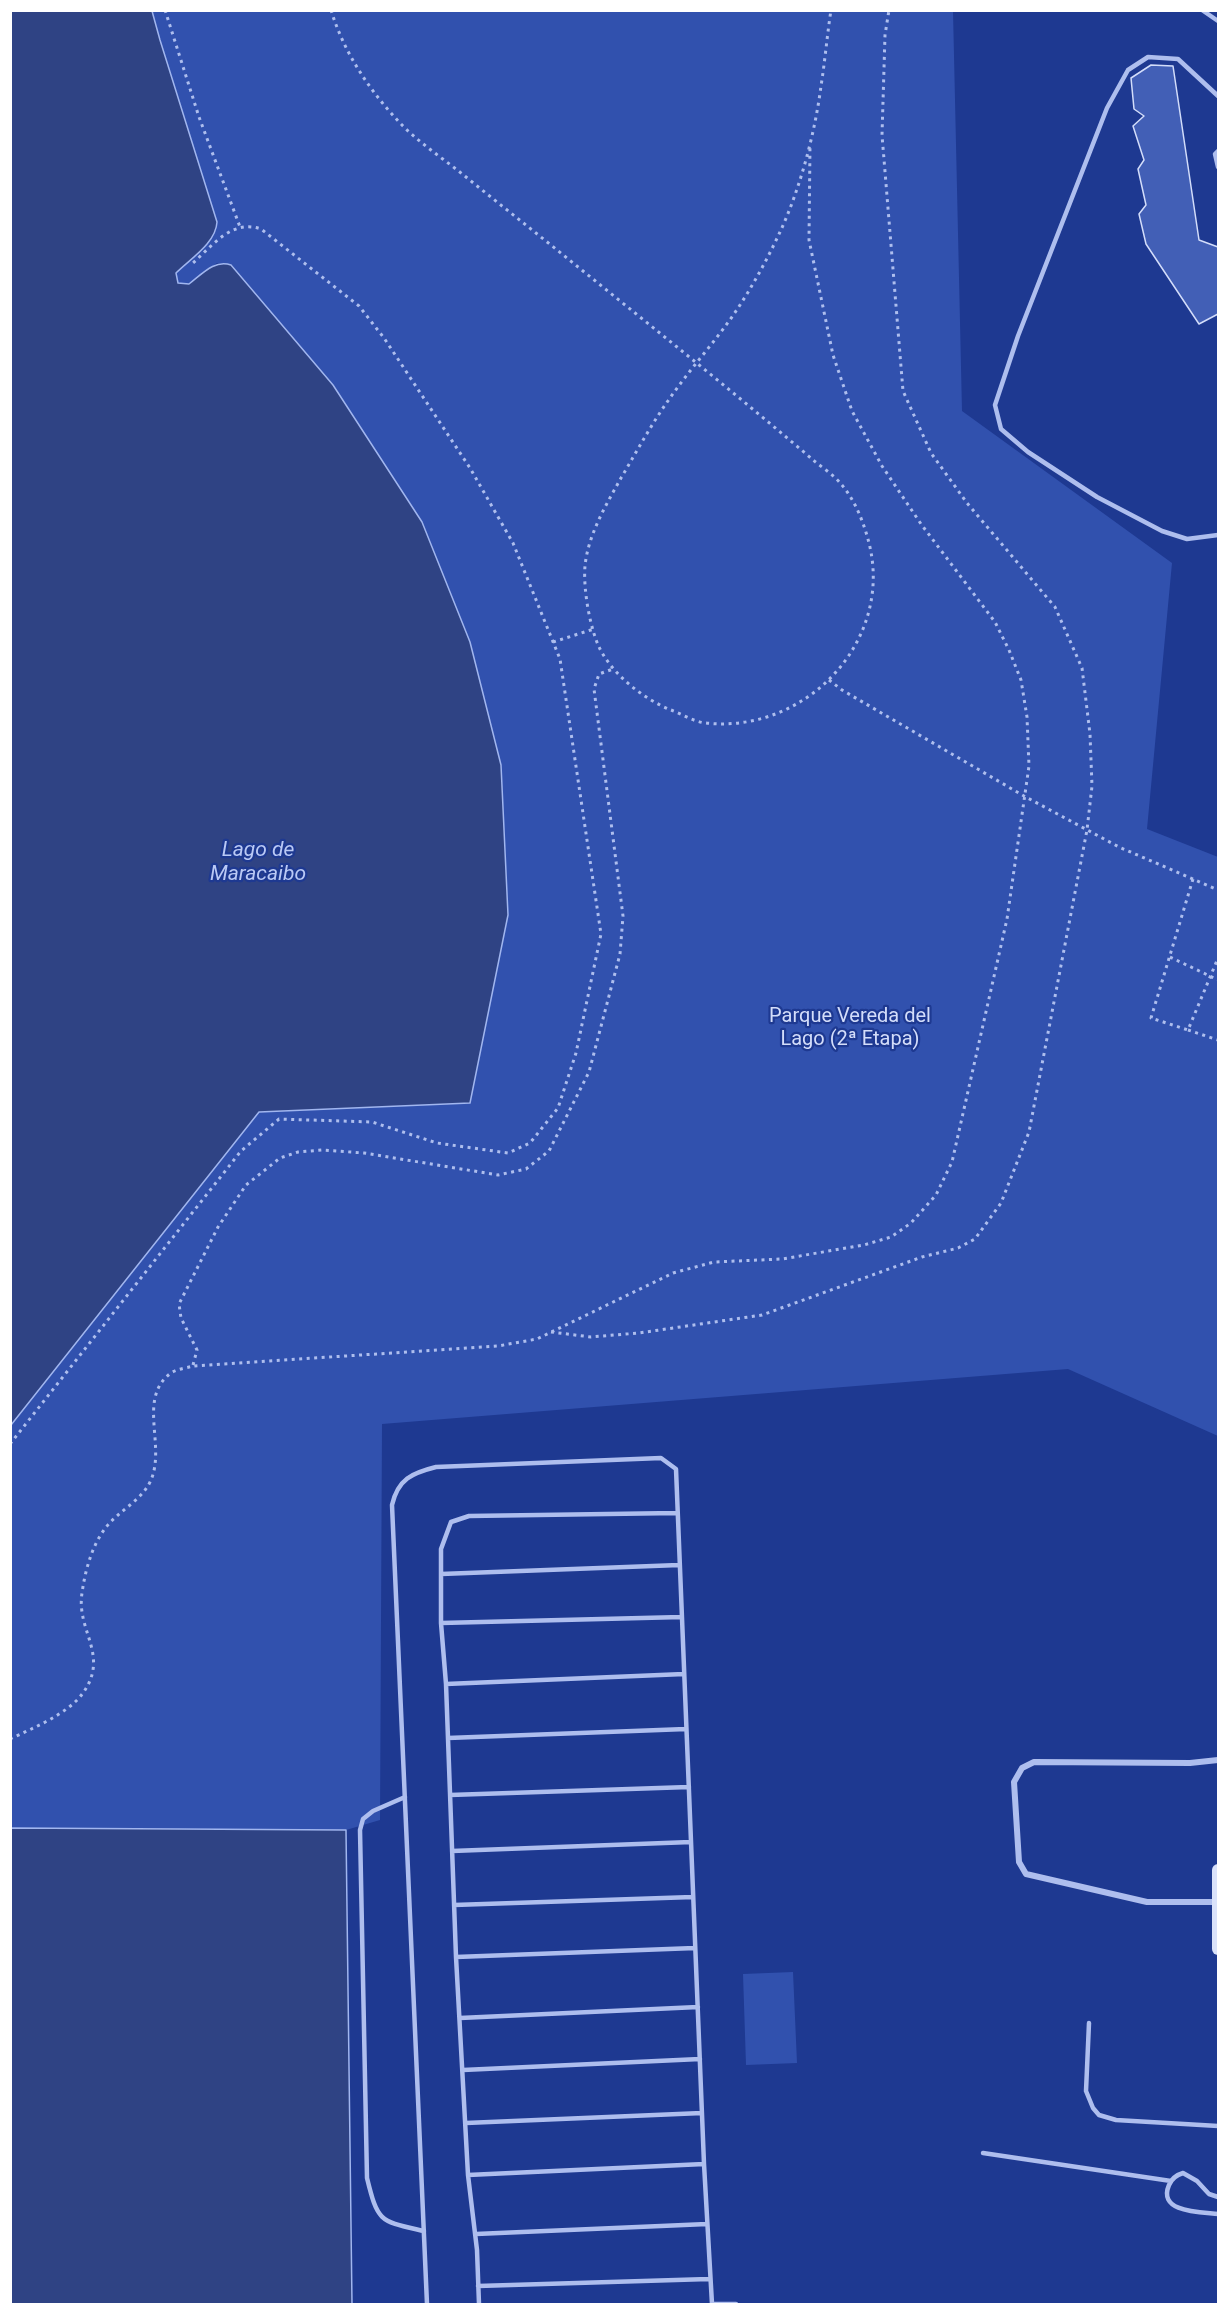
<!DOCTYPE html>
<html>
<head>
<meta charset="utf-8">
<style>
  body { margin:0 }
  #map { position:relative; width:1229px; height:2315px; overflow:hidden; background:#1e3991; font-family:Roboto,sans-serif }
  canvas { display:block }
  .frame { position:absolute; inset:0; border:12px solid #fff; pointer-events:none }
</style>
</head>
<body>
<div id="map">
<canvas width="1229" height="2315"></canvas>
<div class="frame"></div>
</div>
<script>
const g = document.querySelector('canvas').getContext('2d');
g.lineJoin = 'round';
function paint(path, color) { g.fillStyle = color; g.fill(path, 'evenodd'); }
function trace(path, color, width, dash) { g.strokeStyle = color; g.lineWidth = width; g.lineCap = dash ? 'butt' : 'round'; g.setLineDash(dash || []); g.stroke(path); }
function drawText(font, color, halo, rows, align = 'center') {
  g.font = font + ' Roboto,sans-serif'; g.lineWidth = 4.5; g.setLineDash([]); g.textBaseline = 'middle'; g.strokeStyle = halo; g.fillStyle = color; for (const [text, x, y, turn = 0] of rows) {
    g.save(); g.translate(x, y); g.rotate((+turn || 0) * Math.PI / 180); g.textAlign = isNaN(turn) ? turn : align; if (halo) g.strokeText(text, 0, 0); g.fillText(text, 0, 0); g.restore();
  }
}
const green = new Path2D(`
  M 152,11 L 953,11 L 962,411 L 1172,563 L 1147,829 L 1218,857 L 1218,1436 L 1068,1369 L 382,1424 L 380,1820 L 346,1830 L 11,1828 L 10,1425 L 259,1112 L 470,1103 L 508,915 L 501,765 L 470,642 L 422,522 L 334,386 L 232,265 L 217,263 L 189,284 L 178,283 L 176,273 L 210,240 Z
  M 793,1972 L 797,2063 L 746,2065 L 743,1974 Z`);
const water = new Path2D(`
  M 11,10 L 152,11 L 160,40 L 217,222 C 216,243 190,259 176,273 L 178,283 L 189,284 C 202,274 215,259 231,265 L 333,385 L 422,522 L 470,642 L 501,765 L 508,915 L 470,1103 L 259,1112 L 11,1425 Z
  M 11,1828 L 346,1830 L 352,2304 L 11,2304 Z`);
const building = new Path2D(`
  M 1151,65 L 1173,66 L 1199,240 L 1218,247 L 1218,314 L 1199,324 L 1146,244 L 1139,214 L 1146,205 L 1138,169 L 1144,160 L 1133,126 L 1144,116 L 1134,109 L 1131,78 Z`);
const path = new Path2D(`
  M 165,10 L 199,117 L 240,227
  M 331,10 C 344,53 370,91 400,123 C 419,143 444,159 466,177 C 498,203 530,228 562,254 C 646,322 730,389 812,459 C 821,467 833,474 841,484 C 855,500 864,523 869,543 C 894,642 805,734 706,723 C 694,722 682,714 671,710 C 644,699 614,676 600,649 C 590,629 583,589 585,566 C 588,535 606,505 621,478 C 637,451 652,423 670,398 C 690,369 714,343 734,314 C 751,289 767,260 780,232 C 800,189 815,133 821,86 C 825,61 827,36 831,10
  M 553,642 L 594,629
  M 829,680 L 842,690 L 1024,796 L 1119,847 L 1218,890
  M 1193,879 L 1151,1018 L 1188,1030 L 1218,958
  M 1170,957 L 1218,980
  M 1188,1030 L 1218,1040
  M 551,1332 L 591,1337 L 639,1333 L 762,1315 L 922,1257 L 958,1248 L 975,1239 L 1001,1203 L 1029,1132 L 1087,830 L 1092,786 L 1090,734 L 1082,668 L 1055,607 L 967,503 L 931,453 L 903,391 L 882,135 L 885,35 L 889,10
  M 193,1365 L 197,1350 L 181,1318 L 179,1304 L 218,1227 L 246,1185 L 280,1158 L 298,1152 L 322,1150 L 364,1153 L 498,1175 L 526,1169 L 549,1151 L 589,1072 L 620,954 L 623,916 L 594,689 L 599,674 L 613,669
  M 10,1444 L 241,1151 L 279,1119 L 372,1122 L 437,1143 L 508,1153 L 530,1143 L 558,1108 L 576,1053 L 601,934 L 560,659 L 513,543 L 470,468 L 384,338 L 359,306 L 261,229 C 232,219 213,245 193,263
  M 10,1739 C 33,1728 68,1714 83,1693 C 110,1655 76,1631 82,1593 C 86,1565 95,1534 117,1516 C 129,1505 144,1496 151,1480 C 166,1445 137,1398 171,1373 C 177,1369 186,1368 193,1366 L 498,1346 L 537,1339 L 673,1273 L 714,1262 L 782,1259 L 864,1245 L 891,1237 L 911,1223 L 936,1195 L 952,1162 L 1007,919 L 1029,766 L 1027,717 L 1021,680 L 1009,650 L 995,622 L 921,524 L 882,466 L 852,411 L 833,355 L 809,240 L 810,145`);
const service = new Path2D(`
  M 1202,10 L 1218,21
  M 1218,96 L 1178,59 L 1148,57 L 1128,70 L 1107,108 L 1018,336 L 995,405 L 1001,429 L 1028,452 L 1097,497 L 1162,531 L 1187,539 L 1218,535
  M 1218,151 L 1215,154 L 1218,167
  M 441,1574 L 679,1565
  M 441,1623 L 682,1617
  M 446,1684 L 684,1674
  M 448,1738 L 686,1729
  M 450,1795 L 689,1787
  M 405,1797 L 373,1811 L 363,1819 L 360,1830 L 367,2178 C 378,2223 380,2221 424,2231
  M 452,1851 L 691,1842
  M 454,1905 L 693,1897
  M 456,1957 L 695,1948
  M 460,2018 L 698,2007
  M 1089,2023 L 1086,2091 L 1093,2108 L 1099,2115 L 1116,2120 L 1218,2126
  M 463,2070 L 700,2059
  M 466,2123 L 702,2113
  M 983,2153 L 1171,2181
  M 468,2175 L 704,2164
  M 1218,2197 L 1209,2194 L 1197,2181 L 1183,2173 C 1176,2175 1172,2178 1169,2185 C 1157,2213 1202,2212 1218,2214
  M 476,2234 L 707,2224
  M 478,2286 L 709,2279
  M 427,2304 L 392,1505 C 398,1479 412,1473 436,1467 L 661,1458 L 676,1469 L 704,2164 L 712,2304
  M 479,2304 L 477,2250 L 468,2175 L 456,1957 L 446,1684 L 441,1623 L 441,1549 L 451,1522 L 469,1516 L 677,1513
  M 712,2304 L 736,2304`);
const minor = new Path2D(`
  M 1218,1902 L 1147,1902 L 1026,1874 L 1019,1862 L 1014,1782 L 1022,1768 L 1034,1762 L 1190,1763 L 1218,1760`);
const secondary = new Path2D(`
  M 1218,1870 L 1218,1949`);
const parkNames = [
  ["Parque Vereda del",850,1017],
  ["Lago (2ª Etapa)",850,1040]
];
const waterNames = [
  ["Lago de",258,851],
  ["Maracaibo",258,875]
];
paint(green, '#3151ae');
paint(water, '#2f4384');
trace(water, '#a1b6ef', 1.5);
paint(building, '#425fb6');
trace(building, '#d3ddfa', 1.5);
trace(path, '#aebeee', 3, [3, 4.5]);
trace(service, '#aebeee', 4.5);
trace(minor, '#aebeee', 6);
trace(secondary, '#dae2fa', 12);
drawText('20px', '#d3ddfa', '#1e3991', parkNames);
drawText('italic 21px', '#bac9f5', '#1e3991', waterNames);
</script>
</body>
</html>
